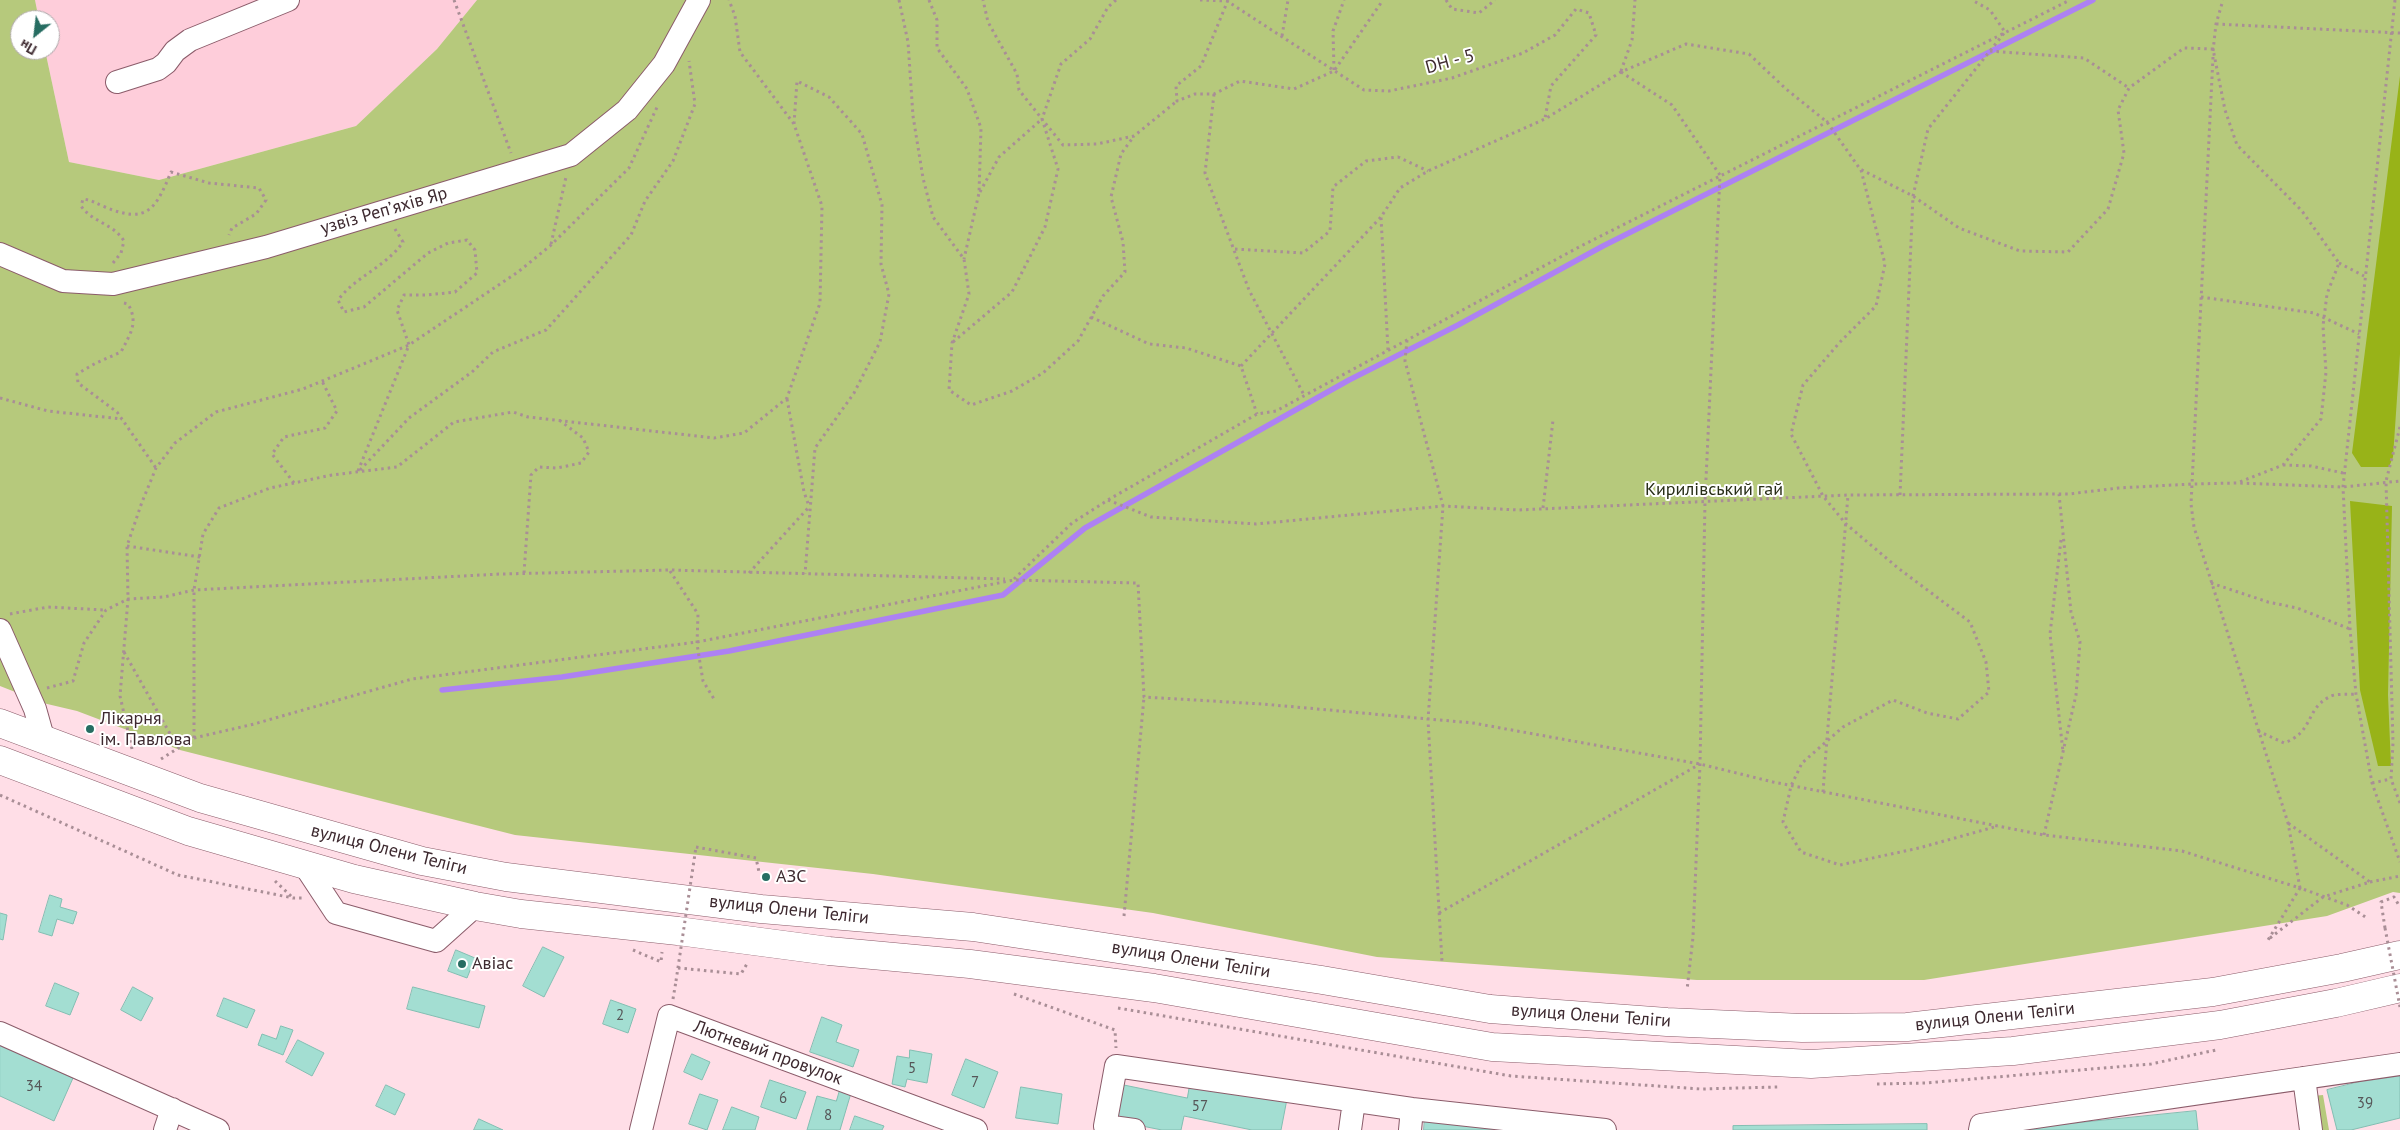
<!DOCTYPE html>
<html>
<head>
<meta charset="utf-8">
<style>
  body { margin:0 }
  #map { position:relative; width:2400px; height:1130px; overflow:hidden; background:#ffdee7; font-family:"PT Sans",sans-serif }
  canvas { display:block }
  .north { position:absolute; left:10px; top:10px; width:50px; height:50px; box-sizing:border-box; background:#fff; border:1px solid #b1a9ac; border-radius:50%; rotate:209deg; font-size:14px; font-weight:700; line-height:20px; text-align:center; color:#3d292f }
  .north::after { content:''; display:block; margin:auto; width:18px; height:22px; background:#276d62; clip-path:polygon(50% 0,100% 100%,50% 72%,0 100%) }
</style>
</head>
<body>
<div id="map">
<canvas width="2400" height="1130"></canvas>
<div class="north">Пн</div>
</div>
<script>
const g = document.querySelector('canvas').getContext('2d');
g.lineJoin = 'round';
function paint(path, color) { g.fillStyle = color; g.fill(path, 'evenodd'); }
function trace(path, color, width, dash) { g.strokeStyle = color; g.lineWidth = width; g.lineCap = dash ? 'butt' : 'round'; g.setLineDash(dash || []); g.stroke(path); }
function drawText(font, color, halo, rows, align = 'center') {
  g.font = font + ' "PT Sans",sans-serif'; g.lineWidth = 4; g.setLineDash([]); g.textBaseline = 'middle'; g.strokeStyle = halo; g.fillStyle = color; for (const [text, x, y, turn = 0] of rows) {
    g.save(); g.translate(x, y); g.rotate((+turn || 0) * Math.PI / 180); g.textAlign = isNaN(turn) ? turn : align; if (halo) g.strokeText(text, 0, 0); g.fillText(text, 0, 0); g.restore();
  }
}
const built = new Path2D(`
  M 35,0 L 477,0 L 437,49 L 356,126 L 159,180 L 69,162 L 45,50 L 50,50 L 50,20 L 39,20 Z`);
const green = new Path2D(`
  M 0,0 L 35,0 L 39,20 L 20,20 L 20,50 L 45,50 L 69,162 L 159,180 L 356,126 L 437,49 L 477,0 L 2400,0 L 2400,893 L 2393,892 L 2327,916 L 1924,980 L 1697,980 L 1377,957 L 1153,913 L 873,874 L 515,835 L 180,750 L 77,711 L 43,703 L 0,686 Z
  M 2323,1095 L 2329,1130 L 2317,1130 L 2312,1096 Z`);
const forest = new Path2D(`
  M 2400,76 L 2400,354 L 2393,457 L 2389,467 L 2361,467 L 2352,453 Z
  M 2350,501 L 2392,506 L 2388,695 L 2391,766 L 2378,766 L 2360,690 Z`);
const stream = new Path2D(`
  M 442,690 L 562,677 L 729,651 L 1003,595 L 1085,528 L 1349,380 L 1458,325 L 1603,246 L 2093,0`);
const building = new Path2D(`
  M 50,895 L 62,899 L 60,907 L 77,912 L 73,924 L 57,919 L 52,936 L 39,932 Z
  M 0,913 L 7,915 L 3,940 L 0,939 Z
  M 543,947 L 564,957 L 544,997 L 523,986 Z
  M 456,950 L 475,958 L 467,978 L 448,971 Z
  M 55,983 L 79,993 L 70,1015 L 46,1006 Z
  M 133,987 L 153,998 L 141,1021 L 121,1010 Z
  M 413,987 L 485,1006 L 479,1028 L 407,1009 Z
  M 224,998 L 255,1010 L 247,1028 L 217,1016 Z
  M 611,1000 L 636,1009 L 628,1033 L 603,1024 Z
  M 822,1017 L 842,1025 L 836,1042 L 859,1050 L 853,1067 L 810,1052 Z
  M 281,1026 L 293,1030 L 283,1055 L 258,1045 L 262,1034 L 276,1039 Z
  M 298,1040 L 324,1053 L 312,1076 L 286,1062 Z
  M 0,1045 L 73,1078 L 54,1121 L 0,1096 Z
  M 910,1050 L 932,1054 L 927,1083 L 907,1079 L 905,1087 L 892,1084 L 897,1056 L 909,1058 Z
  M 692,1054 L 710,1062 L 702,1080 L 684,1072 Z
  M 966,1059 L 998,1072 L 984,1108 L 952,1095 Z
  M 2400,1072 L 2400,1118 L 2351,1130 L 2337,1130 L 2327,1090 Z
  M 1191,1079 L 1287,1099 L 1281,1130 L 1252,1130 L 1184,1116 L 1181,1130 L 1162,1130 L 1112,1120 L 1119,1084 L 1187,1098 Z
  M 770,1080 L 806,1092 L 796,1119 L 761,1107 Z
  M 386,1085 L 405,1094 L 395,1115 L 376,1106 Z
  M 1021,1087 L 1062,1094 L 1058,1124 L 1016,1118 Z
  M 840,1090 L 851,1093 L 840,1130 L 807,1130 L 817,1096 L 836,1101 Z
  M 700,1094 L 718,1100 L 707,1130 L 689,1124 Z
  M 732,1107 L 759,1117 L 755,1130 L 723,1130 Z
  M 2196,1111 L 2198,1130 L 2006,1130 Z
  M 855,1116 L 884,1126 L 882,1130 L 850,1130 Z
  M 1425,1117 L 1522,1130 L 1424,1130 Z
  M 479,1119 L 503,1130 L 474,1130 Z
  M 1927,1124 L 1927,1130 L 1733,1130 L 1733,1126 Z`);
const path = new Path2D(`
  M 454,0 L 511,153
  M 899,0 L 908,42 L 913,116 L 923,178 L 933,217 L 964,259 L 969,294 L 952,343 L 949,390 L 971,405 L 1012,391 L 1043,373 L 1078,341 L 1103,296 L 1125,272 L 1123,242 L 1111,197 L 1121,154 L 1134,136
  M 929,0 L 937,20 L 937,48 L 967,89 L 981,128 L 979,193 L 964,259
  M 1116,0 L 1108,7 L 1090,39 L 1061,64 L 1042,119 L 1063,145 L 1097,144 L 1134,136 L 1177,101
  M 1200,0 L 1227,1 L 1364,90 L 1389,91 L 1452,78 L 1523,53 L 1555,35 L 1576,9 L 1589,13 L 1596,35 L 1551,86 L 1545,118
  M 1228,0 L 1201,66 L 1176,86 L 1177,101 L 1195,94 L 1214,94 L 1240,81 L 1294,89 L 1334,71 L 1383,0
  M 1446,0 L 1452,9 L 1479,13 L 1495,0
  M 2395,0 L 2343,487 L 2350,629 L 2356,694 L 2372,783 L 2400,862
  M 2216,24 L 2400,33
  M 1282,36 L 1288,0
  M 1990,51 L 2084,58 L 2129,88
  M 2213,51 L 2216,24 L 2223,0
  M 2213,57 L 2192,484 L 2191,504 L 2194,527 L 2288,823 L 2300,888 L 2347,905 L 2367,918
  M 1334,70 L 1333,31 L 1344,0
  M 1621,71 L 1632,40 L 1635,0
  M 1621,72 L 1672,105 L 1720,175 L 1705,501 L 1700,764 L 1693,937 L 1687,990
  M 1214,94 L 1205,173 L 1249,290 L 1304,395
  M 794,124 L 797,81 L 829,97 L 862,134 L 882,205 L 881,264 L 889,294 L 880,342 L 854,393 L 815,448 L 805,574
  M 1861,170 L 1885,264 L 1876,306 L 1840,342 L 1803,385 L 1791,434 L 1823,496 L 1846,524 L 1898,568 L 1970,622 L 1986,662 L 1989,692 L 1958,719 L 1927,713 L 1893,700 L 1843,727 L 1802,763 L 1791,786 L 1783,822 L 1801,852 L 1840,865 L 1919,848 L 1998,826
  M 980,192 L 999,157 L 1042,119
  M 551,244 L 566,177
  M 1235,249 L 1303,253 L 1330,231 L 1333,187 L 1366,161 L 1398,157 L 1428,171
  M 113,263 L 121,253 L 124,241 C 113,223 93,223 81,206 L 83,199 C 92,200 97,204 105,207 C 148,225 156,208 171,172 L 209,183 L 259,188 L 266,200 L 256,214 L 232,228 L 229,235
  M 2339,263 L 2364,276
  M 2201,297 L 2314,313 L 2359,334
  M 124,303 L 128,304 C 139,323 130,334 121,352 L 96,363 L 77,374 L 78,383 L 117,412 L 156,468
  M 1091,317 L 1149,344 L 1186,348 L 1241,366 L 1257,414
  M 1407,340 L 1405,361 L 1443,506 L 1428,720 L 1442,962
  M 953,342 L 1012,292 L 1045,227 L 1058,169 L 1042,119 L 1019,90 L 1017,74 L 988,22 L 983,0
  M 1388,350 L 1381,217 L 1400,188 L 1428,171 L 1545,119 L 1621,72 L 1686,44 L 1749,54 L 1786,89 L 1827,122 L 1860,169 L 1913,196 L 1959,228 L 2020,251 L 2068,252 L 2108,209 L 2124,153 L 2118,110 L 2129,88 L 2184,48 L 2213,49 L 2225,110 L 2237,145 L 2302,211 L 2339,263 L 2327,294 L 2323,326 L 2326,372 L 2321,419 L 2283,465 L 2237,483
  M 1241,366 L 1381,217
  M 0,398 L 48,411 L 122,419
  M 787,399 L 804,492 L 809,506
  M 2400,427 L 2386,481 L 2393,743 L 2391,779 L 2400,803
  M 2283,465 L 2311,466 L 2343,473
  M 360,470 L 409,418 L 472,372 L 493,352 L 546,330 L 631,235 L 645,201 L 673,161 L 695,104 L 689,61
  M 358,471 L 409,345 L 397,310 L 404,295 L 427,295 L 455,292 L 477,273 L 475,250 L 467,240 L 448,243 L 428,253 L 364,307 L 344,312 L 338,300 C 356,276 386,267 403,242 L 395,229
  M 294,483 L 272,454 L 284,437 L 325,428 L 337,411 L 322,381
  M 1900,495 L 1913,196 L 1928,129 L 2005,32 L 1990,10 L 1972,0
  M 1108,500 L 1151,517 L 1256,524 L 1443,506 L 1518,510 L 1848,495 L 2069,494 L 2118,488 L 2192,484 L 2237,483 L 2343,487 L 2400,481
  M 1543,508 L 1553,420
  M 2061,540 L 2050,634 L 2063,752
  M 127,546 L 200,557
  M 670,571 L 698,614 L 697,644 L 703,681 L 714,699
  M 524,573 L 531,475 L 539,467 L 557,468 L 581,463 L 589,452 L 583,438 L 559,420
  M 749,573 L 809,507
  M 1014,579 L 1072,523 L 1108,500 L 1257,414 L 1276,411 L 1579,247 L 2070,0
  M 2211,583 L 2268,602 L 2297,608 L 2350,629
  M 10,614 L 48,607 L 105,610
  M 124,652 L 178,748
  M 47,688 L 73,681 L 84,643 L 106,610 L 128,599 L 164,597 L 194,590 L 501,574 L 670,570 L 1005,579
  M 2258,731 L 2284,743 C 2314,732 2305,710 2329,697 C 2335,693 2349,695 2356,694
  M 194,738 L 194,590 L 203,534 L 219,508 L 270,488 L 332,475 L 397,467 L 454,422 L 513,412 L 528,417 L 714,438 L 744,433 L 787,398 L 820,303 L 822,206 L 794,124 L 740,52 L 735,16 L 729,0
  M 132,749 L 120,696 L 128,599 L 127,546 L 142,502 L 156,468 L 175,443 L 216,412 L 303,389 L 409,345 L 518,272 L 550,246 L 629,168 L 658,105
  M 161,759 L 194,738 L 254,724 L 412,679 L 697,642 L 1014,580 L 1138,583 L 1144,697 L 1262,704 L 1473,723 L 1700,764 L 1773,782 L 2044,835 L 2182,851 L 2300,888 L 2268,940
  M 2372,783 L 2391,779
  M 1823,792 C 1830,693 1840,594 1848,495
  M 0,795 L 178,875 L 293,898 L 304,898
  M 2044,835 L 2076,695 L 2080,642 L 2071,612 L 2059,494
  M 696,847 L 756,858 L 759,872
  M 275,881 L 292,897
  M 2370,882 L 2400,876
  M 1439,913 L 1700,764
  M 1124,916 L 1144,697
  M 2385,928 L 2381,902 L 2394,897 L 2400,907
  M 2270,938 L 2323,897 L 2370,882 L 2288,823
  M 633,950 L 661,962 L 662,952
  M 678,968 L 741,974 L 748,962
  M 1014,994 L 1115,1030 L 1116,1048
  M 673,999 L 676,981
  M 1118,1008 L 1511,1076 L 1701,1089 L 1778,1087
  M 1877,1084 L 1925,1083 L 2151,1064 L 2216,1050`);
const minor = new Path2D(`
  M 117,82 L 158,69 L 166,63 L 175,51 L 190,40 L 288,0
  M 0,254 L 63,281 L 113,284 L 266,247 L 571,155 L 627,110 L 664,64 L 699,0
  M 0,630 L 35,709 L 44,741
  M 305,866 L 336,913 L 436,941 L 475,906
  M 0,1033 L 218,1130
  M 2304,1078 L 2311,1130
  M 165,1130 L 172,1109
  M 641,1130 L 669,1016 L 976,1130
  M 1134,1130 L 1105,1126 L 1116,1066 L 1412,1109 L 1605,1130
  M 1350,1130 L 1354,1101
  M 1410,1130 L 1412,1109
  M 1980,1130 L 1981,1125 L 2400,1064`);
const major = new Path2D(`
  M 0,723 L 200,798 L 422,861 L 506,877 L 761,909 L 973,927 L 1322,980 L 1490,1009 L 1667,1022 L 1802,1028 L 1907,1027 L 2213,992 L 2342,968 L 2400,955
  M 0,760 L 188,831 L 354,879 L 475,906 L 521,914 L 678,931 L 829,951 L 970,964 L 1154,988 L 1492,1047 L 1811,1064 L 2013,1051 L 2220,1025 L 2336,1003 L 2400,988`);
const pathBridge = new Path2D(`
  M 2385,928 L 2400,1007
  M 676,981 L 696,847`);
const markers = [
  [90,729,5,"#276d62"],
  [766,877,5,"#276d62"],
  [462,964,5,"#276d62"]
];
const numberNames = [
  ["2",620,1016],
  ["5",912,1069],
  ["7",975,1083],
  ["34",34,1087],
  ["6",783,1099],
  ["39",2365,1104],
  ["57",1200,1107],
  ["8",828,1116]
];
const streetNames = [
  ["DH - 5",1450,62,-15],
  ["узвіз Репʼяхів Яр",384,211,-16],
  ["вулиця Олени Теліги",389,850,14],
  ["вулиця Олени Теліги",789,910,6],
  ["вулиця Олени Теліги",1191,960,9],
  ["вулиця Олени Теліги",1591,1016,4],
  ["вулиця Олени Теліги",1995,1017,-6],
  ["Лютневий провулок",768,1053,20]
];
const parkNames = [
  ["Кирилівський гай",1714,490]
];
const poiNames = [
  ["Лікарня",100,719],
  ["ім. Павлова",100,740],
  ["АЗС",776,877],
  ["Авіас",472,964]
];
paint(built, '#fecdda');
paint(green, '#b6c97c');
paint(forest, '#98b318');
trace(stream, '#ad81f3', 5.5);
paint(building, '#a3ded2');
trace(building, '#83beb2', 1);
trace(minor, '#8b5c6a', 24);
trace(major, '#8b5c6a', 29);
trace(path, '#a98e96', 3, [2.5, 4]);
trace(minor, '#fff', 22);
trace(major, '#fff', 28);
trace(pathBridge, '#a98e96', 3, [2.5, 4]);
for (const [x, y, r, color] of markers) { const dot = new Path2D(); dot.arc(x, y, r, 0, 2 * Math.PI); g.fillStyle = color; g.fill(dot); trace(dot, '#fff', 2); }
drawText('15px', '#565658', null, numberNames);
drawText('18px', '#3d292f', '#fff', streetNames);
drawText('18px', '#282e17', '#fff', parkNames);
drawText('18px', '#3d292f', '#fff', poiNames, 'left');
</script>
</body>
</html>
